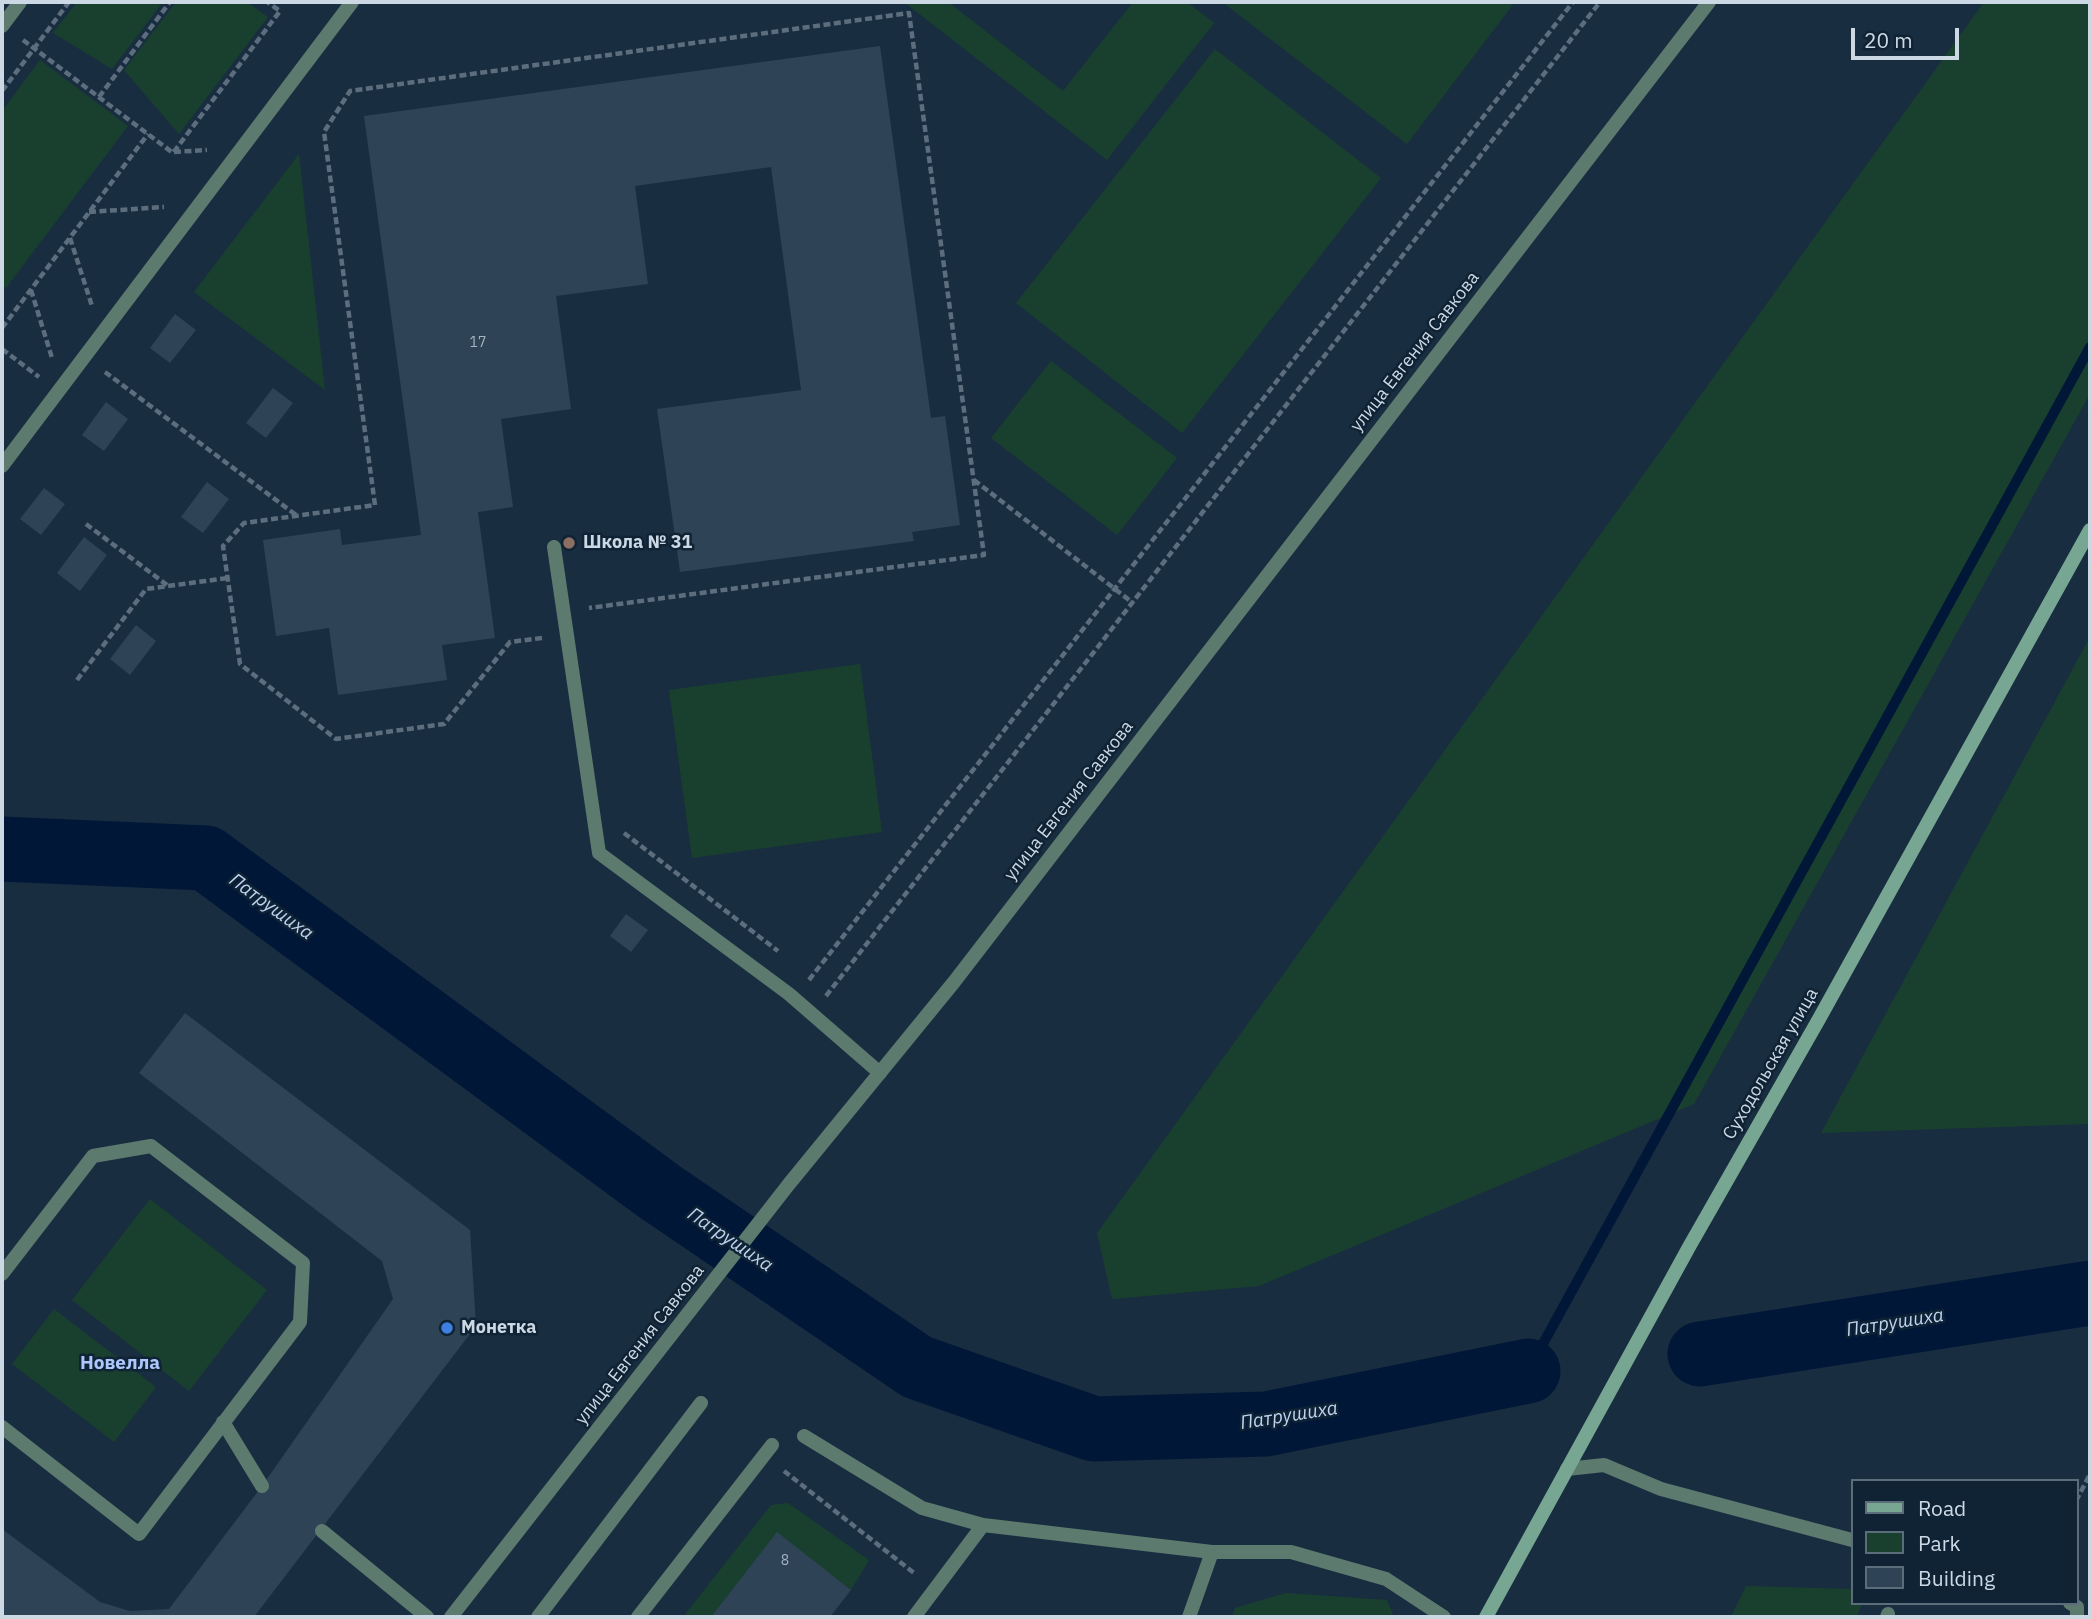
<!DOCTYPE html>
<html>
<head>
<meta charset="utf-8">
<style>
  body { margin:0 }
  #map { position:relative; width:2092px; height:1619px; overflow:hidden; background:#192d40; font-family:"IBM Plex Sans",sans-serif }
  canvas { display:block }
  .frame { position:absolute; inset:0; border:4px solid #ccd9e5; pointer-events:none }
  .legend { position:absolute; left:1851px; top:1479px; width:228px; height:126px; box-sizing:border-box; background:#0f2335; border:2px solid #5b6c7b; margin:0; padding:9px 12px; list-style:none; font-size:21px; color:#ccd9e5 }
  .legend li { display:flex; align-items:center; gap:14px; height:35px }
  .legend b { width:35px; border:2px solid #5b6c7b }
  .scale { position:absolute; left:1851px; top:28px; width:108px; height:32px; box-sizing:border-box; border:4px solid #ccd9e5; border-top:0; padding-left:9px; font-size:21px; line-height:24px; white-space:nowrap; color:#ccd9e5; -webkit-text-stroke:5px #0f2335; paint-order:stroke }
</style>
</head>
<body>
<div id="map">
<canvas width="2092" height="1619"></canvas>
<div class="frame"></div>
<ul class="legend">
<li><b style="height:9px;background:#77a793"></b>Road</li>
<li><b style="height:19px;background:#19402e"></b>Park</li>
<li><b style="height:19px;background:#2e4356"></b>Building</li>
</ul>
<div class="scale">20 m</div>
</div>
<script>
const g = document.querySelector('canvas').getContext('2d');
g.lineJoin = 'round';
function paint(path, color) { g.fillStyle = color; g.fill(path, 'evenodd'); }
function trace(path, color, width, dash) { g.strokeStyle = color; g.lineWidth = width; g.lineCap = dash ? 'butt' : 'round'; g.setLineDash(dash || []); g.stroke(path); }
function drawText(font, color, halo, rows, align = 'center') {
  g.font = font + ' "IBM Plex Sans",sans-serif'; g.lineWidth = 5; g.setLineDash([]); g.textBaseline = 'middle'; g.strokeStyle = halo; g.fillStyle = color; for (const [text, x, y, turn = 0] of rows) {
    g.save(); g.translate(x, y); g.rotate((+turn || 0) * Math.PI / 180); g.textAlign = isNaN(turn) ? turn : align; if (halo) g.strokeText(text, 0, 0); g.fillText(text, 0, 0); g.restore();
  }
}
const green = new Path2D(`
  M 77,2 L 163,2 L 112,69 L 53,33 Z
  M 176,2 L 247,2 L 268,17 L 179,134 L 124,70 Z
  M 904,2 L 948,2 L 1063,91 L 1133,2 L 1187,2 L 1214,23 L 1107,160 Z
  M 1222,2 L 1515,2 L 1407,144 Z
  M 1984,2 L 2090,2 L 2090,394 L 1694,1104 L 1259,1286 L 1112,1299 L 1097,1233 Z
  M 1215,49 L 1381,178 L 1182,433 L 1016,303 Z
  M 40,60 L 128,126 L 6,288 L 2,285 L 2,111 Z
  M 299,154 L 325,390 L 194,292 Z
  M 1051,361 L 1177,458 L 1117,535 L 991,438 Z
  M 2090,637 L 2090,1124 L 1821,1133 Z
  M 860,664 L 882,832 L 692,858 L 669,690 Z
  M 150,1199 L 267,1290 L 189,1391 L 72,1300 Z
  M 54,1309 L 156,1387 L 114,1442 L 12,1364 Z
  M 788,1503 L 869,1560 L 851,1590 L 777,1533 L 711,1617 L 683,1617 L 771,1505 Z
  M 1746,1586 L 1852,1589 L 1852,1603 L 1862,1603 L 1857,1617 L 1731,1617 Z
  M 1286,1593 L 1387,1600 L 1394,1617 L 1232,1617 L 1235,1608 Z`);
const stream = new Path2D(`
  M 1528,1371 L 2090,347`);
const river = new Path2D(`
  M 2,849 L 206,858 L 660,1192 L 917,1367 L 1094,1429 L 1266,1424 L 1528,1371
  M 1700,1354 L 2090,1293`);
const building = new Path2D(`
  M 880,46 L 931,418 L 945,416 L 960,525 L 912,532 L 914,541 L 680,572 L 657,409 L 801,390 L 771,167 L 635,186 L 648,284 L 556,296 L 571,409 L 501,419 L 513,507 L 478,512 L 495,638 L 442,645 L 447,680 L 338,695 L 329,628 L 276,636 L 263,540 L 340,529 L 342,545 L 421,535 L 364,116 Z
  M 175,314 L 196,330 L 170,363 L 150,348 Z
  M 273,388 L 293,403 L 266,438 L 246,423 Z
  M 106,402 L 128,419 L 104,451 L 82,435 Z
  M 207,482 L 229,499 L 203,533 L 181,517 Z
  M 44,488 L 65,504 L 41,535 L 20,519 Z
  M 84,537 L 107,555 L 80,591 L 57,573 Z
  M 136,625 L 156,641 L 130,675 L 110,659 Z
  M 626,914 L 648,930 L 631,952 L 610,936 Z
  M 185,1013 L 470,1230 L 476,1326 L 254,1617 L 2,1617 L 2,1529 L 100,1602 L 130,1611 L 169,1609 L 262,1486 L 393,1299 L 382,1261 L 139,1073 Z
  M 777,1532 L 851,1590 L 830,1617 L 711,1617 Z`);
const path = new Path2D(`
  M 23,40 L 173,153 L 280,11 L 267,2
  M 2,91 L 69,2
  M 99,97 L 170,2
  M 174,152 L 207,150
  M 89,212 L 164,207
  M 70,238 L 92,306
  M 31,290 L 52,358
  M 2,328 L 148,134
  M 2,349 L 39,377
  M 105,372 L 296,515
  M 974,480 L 1133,603
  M 86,524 L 167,585
  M 542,638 L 510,642 L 444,724 L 336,739 L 240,664 L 223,546 L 244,523 L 375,505 L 324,132 L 350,91 L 909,13 L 984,555 L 589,608
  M 77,680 L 146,589 L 228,578
  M 624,833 L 778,951
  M 809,980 L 1573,2
  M 826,996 L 1600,2
  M 784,1471 L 914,1573
  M 2076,1501 L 2090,1474`);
const lane = new Path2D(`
  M 2,26 L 20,2
  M 2,466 L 352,2
  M 554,547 L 599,853 L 789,994 L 880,1073
  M 2,1274 L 93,1156 L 151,1146 L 303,1263 L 300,1322 L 139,1534 L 2,1427
  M 223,1422 L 262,1486
  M 804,1436 L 922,1508 L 983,1525 L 1212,1552 L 1291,1552 L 1386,1579 L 1444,1617
  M 322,1531 L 427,1617
  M 538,1617 L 701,1403
  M 638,1617 L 772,1445
  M 914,1617 L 983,1525
  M 1189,1617 L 1212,1552
  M 1887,1617 L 1888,1614`);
const street = new Path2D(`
  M 1567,1469 L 1604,1465 L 1661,1489 L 1852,1540
  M 2070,1603 L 2077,1607 L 2077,1617
  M 451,1617 L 789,1184 L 954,982 L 1709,2`);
const secondary = new Path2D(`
  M 1486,1617 L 1689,1247 L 1819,1019 L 2090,530`);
const markers = [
  [569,543,7,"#8d6e63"],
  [447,1328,7,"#3f7fe0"]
];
const numberNames = [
  ["17",478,343],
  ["8",785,1561]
];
const streetNames = [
  ["улица Евгения Савкова",1415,352,-52],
  ["улица Евгения Савкова",1069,801,-52],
  ["Суходольская улица",1771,1064,-60],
  ["улица Евгения Савкова",640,1345,-52]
];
const poiNames = [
  ["Школа № 31",583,543],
  ["Монетка",461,1328]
];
const waterNames = [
  ["Патрушиха",271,907,36],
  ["Патрушиха",730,1240,34],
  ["Патрушиха",1895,1323,-9],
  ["Патрушиха",1289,1416,-9]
];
const neighbourhoodNames = [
  ["Новелла",120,1364]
];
paint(green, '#19402e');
trace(stream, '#011737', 10);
trace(river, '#011737', 65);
paint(building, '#2e4356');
trace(path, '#5c6d7e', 4.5, [7, 3.5]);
trace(lane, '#5d7a6e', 14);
trace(street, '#5d7a6e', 14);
trace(secondary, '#77a793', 14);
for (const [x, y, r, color] of markers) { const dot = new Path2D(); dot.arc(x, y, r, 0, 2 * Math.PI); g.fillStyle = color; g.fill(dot); trace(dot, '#0f2335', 2.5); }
drawText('14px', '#a4b4c1', null, numberNames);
drawText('18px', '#ccd9e5', '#0f2335', streetNames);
drawText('bold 18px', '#ccd9e5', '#0f2335', poiNames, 'left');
drawText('italic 19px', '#bed4f1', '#0f2335', waterNames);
drawText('bold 19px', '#adc7fc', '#0f2335', neighbourhoodNames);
</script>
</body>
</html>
